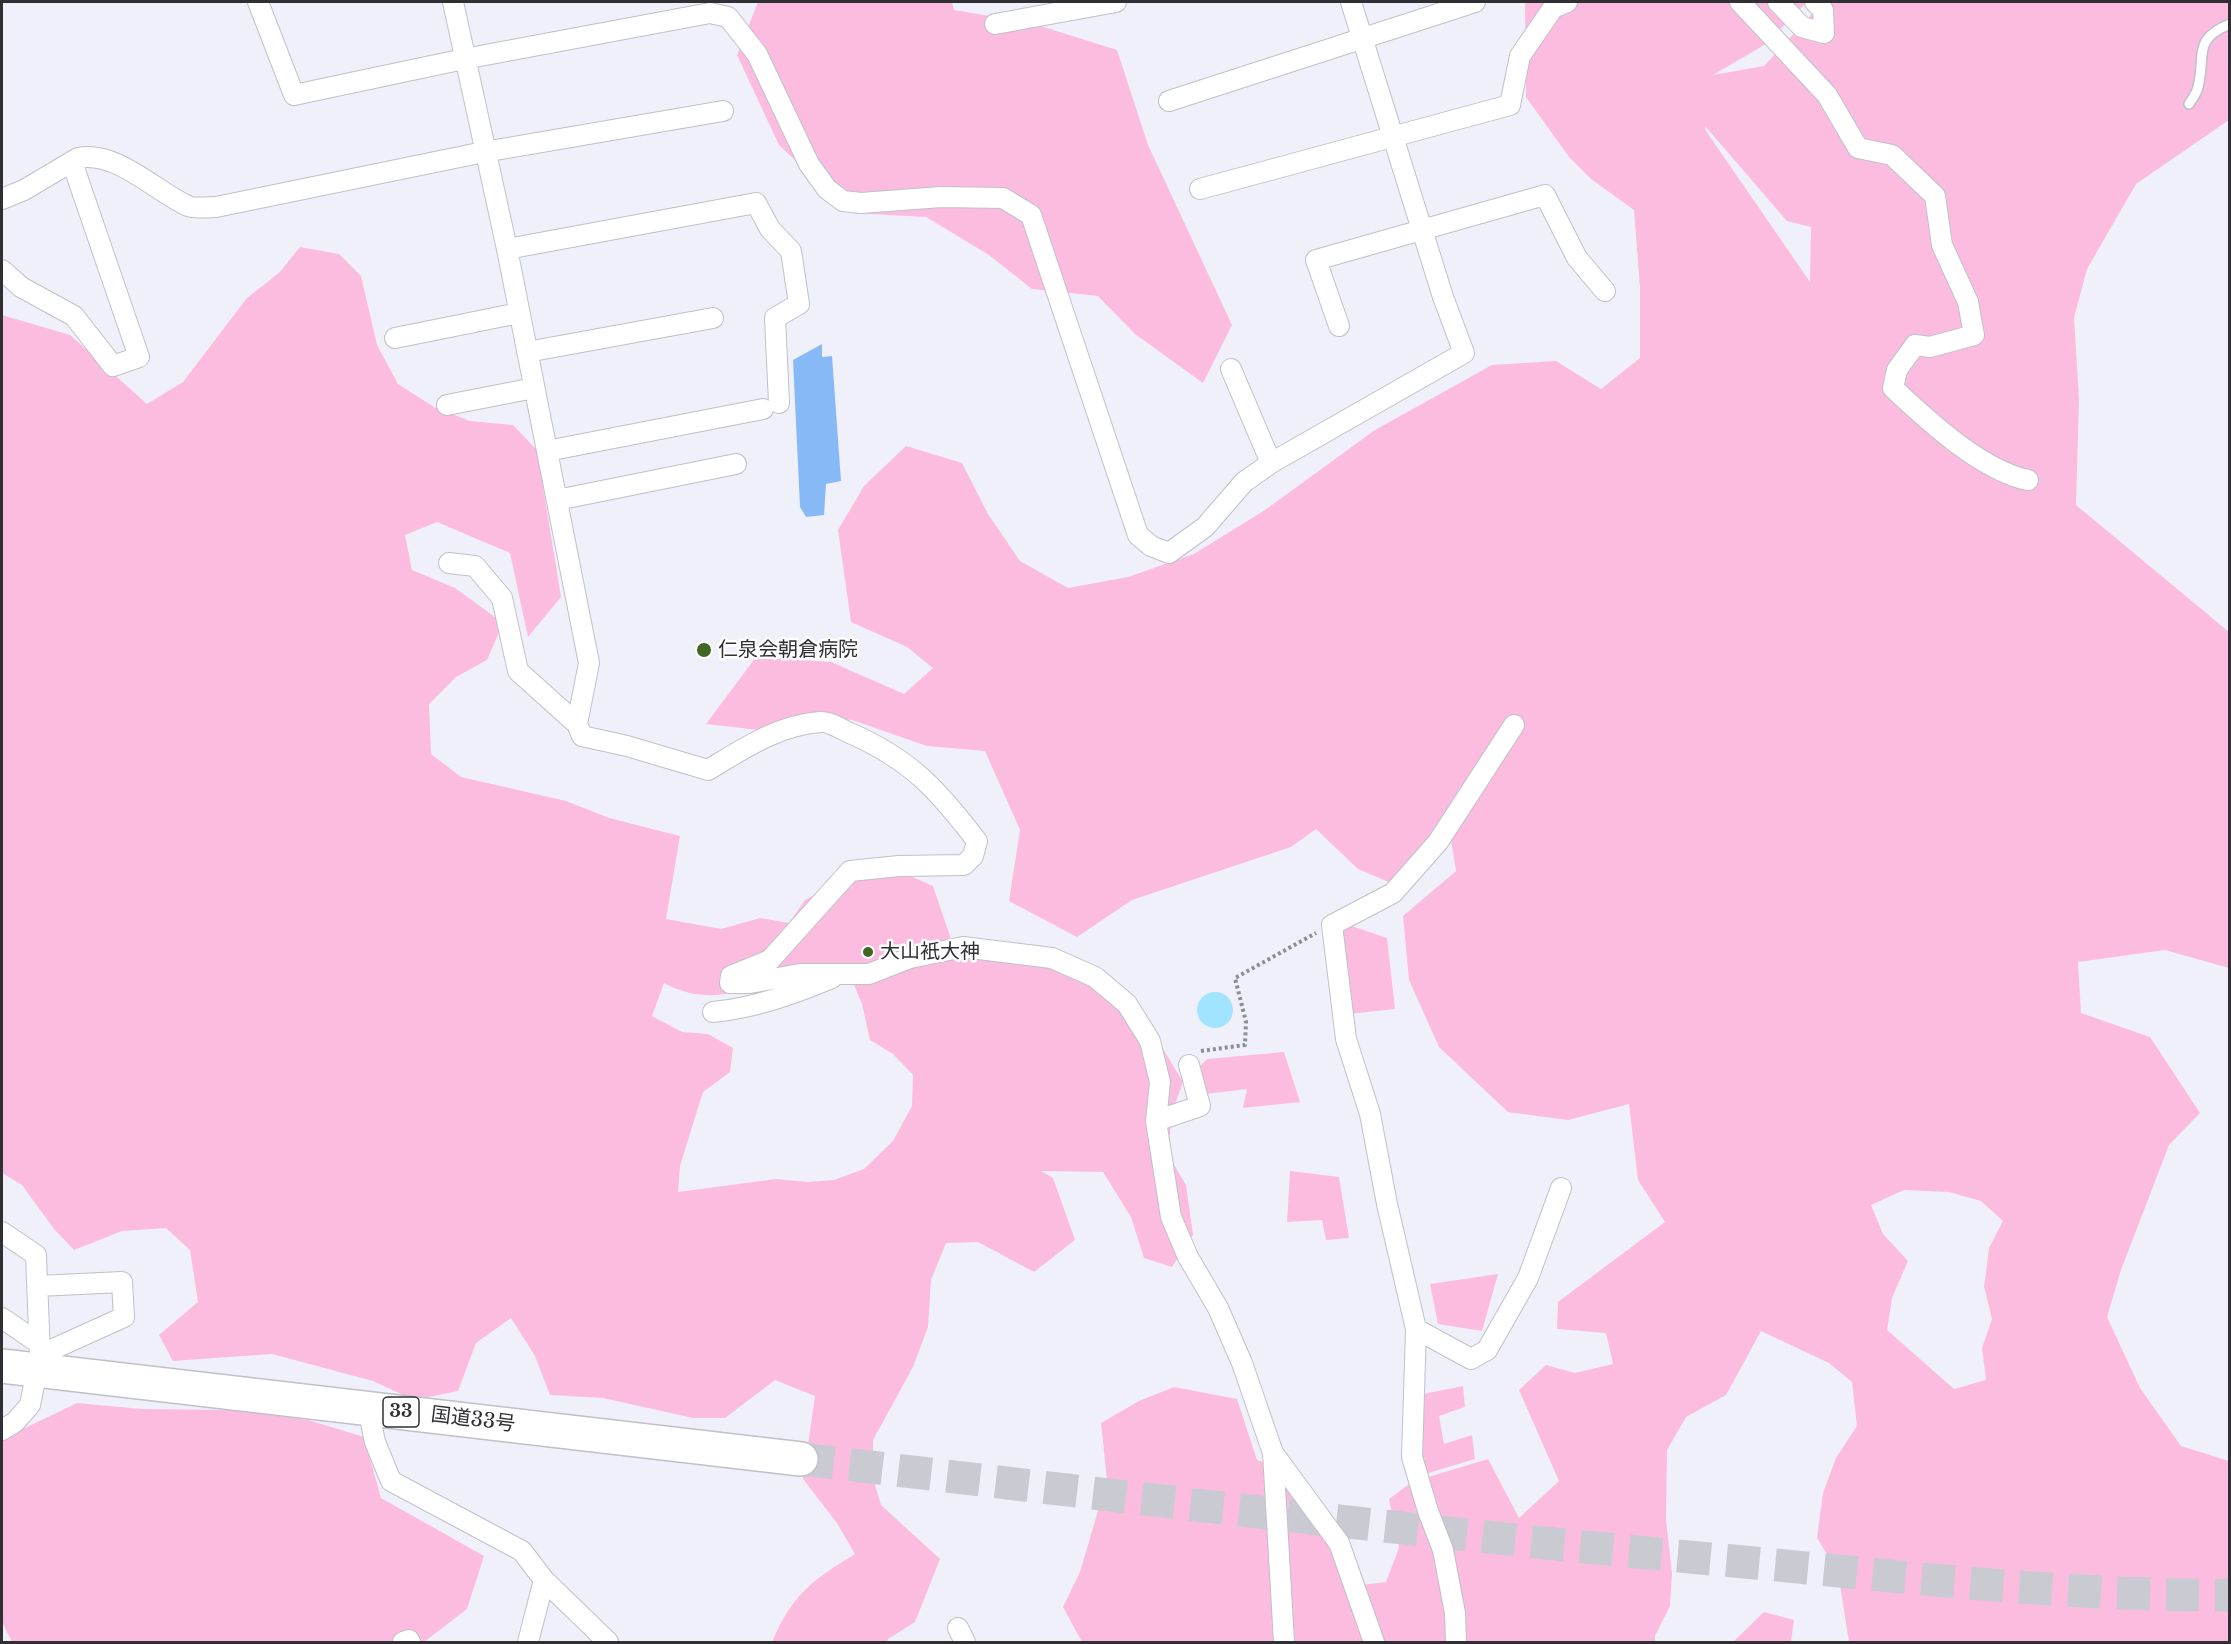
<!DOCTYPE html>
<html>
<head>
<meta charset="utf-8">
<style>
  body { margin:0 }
  #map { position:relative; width:2231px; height:1644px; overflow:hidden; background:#f0f0fb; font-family:"Libre Baskerville",serif }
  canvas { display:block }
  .frame { position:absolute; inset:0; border:3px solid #303034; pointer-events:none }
</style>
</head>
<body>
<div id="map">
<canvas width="2231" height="1644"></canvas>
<div class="frame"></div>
</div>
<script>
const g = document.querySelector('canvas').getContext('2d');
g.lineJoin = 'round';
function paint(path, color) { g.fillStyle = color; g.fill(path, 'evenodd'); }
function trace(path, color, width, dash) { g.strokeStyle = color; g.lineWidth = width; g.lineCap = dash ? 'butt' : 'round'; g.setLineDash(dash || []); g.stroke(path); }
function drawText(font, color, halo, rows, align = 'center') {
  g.font = font + ' "Libre Baskerville","Noto Sans JP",serif'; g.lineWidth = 5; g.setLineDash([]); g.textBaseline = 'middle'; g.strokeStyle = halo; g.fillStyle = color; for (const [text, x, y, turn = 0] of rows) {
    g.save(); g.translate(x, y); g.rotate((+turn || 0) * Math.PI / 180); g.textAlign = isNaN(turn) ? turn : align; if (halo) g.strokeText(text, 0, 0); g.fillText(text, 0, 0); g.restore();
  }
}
const green = new Path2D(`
  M 758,2 L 952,2 L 954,10 L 1031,23 L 1117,50 L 1148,145 L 1232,325 L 1203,383 L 1135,334 L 1098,296 L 1032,289 L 989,255 L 926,217 L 851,213 L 779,145 L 737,55 Z
  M 1525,2 L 1807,2 L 1766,44 L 1713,75 L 1764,66 L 1823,2 L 2229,2 L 2229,120 L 2136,184 L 2087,269 L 2074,318 L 2079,399 L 2076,505 L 2229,632 L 2229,968 L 2165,950 L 2078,962 L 2081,1013 L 2150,1037 L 2200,1113 L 2169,1145 L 2121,1270 L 2107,1317 L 2140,1388 L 2181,1446 L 2229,1461 L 2229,1642 L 1849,1642 L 1838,1572 L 1817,1538 L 1823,1493 L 1836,1458 L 1857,1426 L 1852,1382 L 1829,1363 L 1761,1331 L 1726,1395 L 1686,1417 L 1667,1450 L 1666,1520 L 1672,1573 L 1670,1606 L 1655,1636 L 1655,1642 L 1082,1642 L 1063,1607 L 1080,1572 L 1107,1480 L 1101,1423 L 1139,1401 L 1174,1387 L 1237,1399 L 1257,1460 L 1295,1474 L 1354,1586 L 1386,1582 L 1399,1548 L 1389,1499 L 1412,1482 L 1488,1459 L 1519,1518 L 1559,1481 L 1519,1390 L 1546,1365 L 1575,1373 L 1613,1364 L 1606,1333 L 1557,1329 L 1558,1302 L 1665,1222 L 1638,1180 L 1629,1104 L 1568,1120 L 1508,1112 L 1439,1047 L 1409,980 L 1403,916 L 1456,871 L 1450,834 L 1391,883 L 1358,869 L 1316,829 L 1291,847 L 1132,900 L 1077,937 L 1009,901 L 1020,830 L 985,751 L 927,746 L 852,720 L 802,715 L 759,730 L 706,724 L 756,657 L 831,662 L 904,694 L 933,668 L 907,647 L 851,622 L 838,530 L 864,486 L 906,446 L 962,463 L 988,514 L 1020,561 L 1068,588 L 1128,577 L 1194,554 L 1265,510 L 1375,430 L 1492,365 L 1556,361 L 1601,389 L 1640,358 L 1640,288 L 1634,210 L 1591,179 L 1569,157 L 1526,97 ZM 1705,126 L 1787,221 L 1811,227 L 1810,282 L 1706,131 ZM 1904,1190 L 1949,1192 L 1981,1201 L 2003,1221 L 1989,1248 L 1984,1287 L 1992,1319 L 1982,1348 L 1986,1380 L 1954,1389 L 1887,1330 L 1892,1298 L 1908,1261 L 1883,1234 L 1871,1205 Z
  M 300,247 L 339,254 L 361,276 L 377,345 L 398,384 L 434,407 L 470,421 L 513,425 L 537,450 L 561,597 L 528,637 L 510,553 L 437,522 L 405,535 L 412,570 L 455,588 L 503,623 L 487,660 L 456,677 L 429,704 L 431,754 L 461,777 L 566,801 L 609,818 L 680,836 L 666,919 L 721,929 L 760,918 L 789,923 L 805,900 L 851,876 L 901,872 L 933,886 L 951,939 L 963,958 L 1030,965 L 1087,975 L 1137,1006 L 1183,1082 L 1171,1115 L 1169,1156 L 1186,1185 L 1193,1235 L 1172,1267 L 1144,1258 L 1131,1217 L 1103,1172 L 1041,1171 L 1053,1178 L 1075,1240 L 1034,1272 L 978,1242 L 946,1243 L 931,1280 L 928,1327 L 913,1367 L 873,1440 L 873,1478 L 881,1505 L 940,1559 L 915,1622 L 888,1639 L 887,1642 L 772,1642 C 793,1594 811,1581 855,1554 L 837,1523 L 803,1479 L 815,1396 L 775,1380 L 725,1418 L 693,1418 L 603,1398 L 550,1395 L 535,1356 L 511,1318 L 476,1343 L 458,1391 L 414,1400 L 373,1381 L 272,1354 L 173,1361 L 159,1335 L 198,1302 L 190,1250 L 166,1228 L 122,1231 L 74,1250 L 54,1229 L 22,1185 L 2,1173 L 2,315 L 70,335 L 147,404 L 183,382 L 247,298 L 279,273 ZM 851,978 L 862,1004 L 870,1040 L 893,1054 L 913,1075 L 912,1106 L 893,1141 L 864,1169 L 834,1180 L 808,1182 L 776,1179 L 678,1192 L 680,1166 L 703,1092 L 730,1072 L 733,1048 L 708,1034 L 682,1032 L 652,1016 L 664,983 C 704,1004 728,993 768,986 C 795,981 823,980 851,978 Z
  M 1346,924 L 1387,938 L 1395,1009 L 1348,1014 L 1337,926 Z
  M 1284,1052 L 1300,1102 L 1243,1108 L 1247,1089 L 1205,1094 L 1199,1067 L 1207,1059 Z
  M 1290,1171 L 1339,1177 L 1349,1238 L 1326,1240 L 1322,1220 L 1287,1222 Z
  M 1498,1274 L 1482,1331 L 1438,1324 L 1430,1284 Z
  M 1463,1386 L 1465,1407 L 1439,1416 L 1444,1444 L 1472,1435 L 1475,1459 L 1422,1475 L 1414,1396 Z
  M 77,1403 L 142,1409 L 232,1410 L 308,1420 L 364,1437 L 381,1498 L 484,1556 L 467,1609 L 424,1642 L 12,1642 L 2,1622 L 2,1439 Z
  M 1764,1612 L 1794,1620 L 1791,1642 L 1733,1642 Z`);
const water = new Path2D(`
  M1197 1010a18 18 0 1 1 36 0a18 18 0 1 1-36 0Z`);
const building = new Path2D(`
  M 822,344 L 822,357 L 832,356 L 841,481 L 826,484 L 824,515 L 806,517 L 800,507 L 793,360 Z`);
const highwayTunnel = new Path2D(`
  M 801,1459 C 1112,1495 1422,1533 1733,1561 C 1898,1576 2063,1596 2230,1595`);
const path = new Path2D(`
  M 1201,1051 L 1245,1045 L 1246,1022 L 1235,978 L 1316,933`);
const lane = new Path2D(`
  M 2189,104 C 2192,99 2197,93 2198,87 C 2206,56 2192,39 2230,24`);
const street = new Path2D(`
  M 258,2 L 294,95 L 464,59 L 710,13 L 728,17 L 757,54 L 809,164 L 827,189 L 843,201 L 861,203 L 941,197 L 1003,198 L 1031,215 L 1138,535 L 1151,546 L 1169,553 L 1205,527 L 1244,482 L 1271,463 L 1464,353 L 1443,297 L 1351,2
  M 453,2 L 507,249 L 589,663 L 577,724 L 582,736 L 627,746 L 708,770 C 743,749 778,725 820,722 C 830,721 842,730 850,733 C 911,760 937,789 977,841 L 973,856 L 964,865 L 899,866 L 850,871 L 770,960 L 731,976 L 730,983 L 750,983 L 800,974 L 869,974 L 910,958 L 963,947 L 1052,958 L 1095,977 L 1127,1004 L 1150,1041 L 1160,1082 L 1156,1121 L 1171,1217 L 1188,1257 L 1218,1308 L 1242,1363 L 1273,1453 L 1284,1642
  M 1740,2 L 1827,95 L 1858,148 L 1892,155 L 1935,196 L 1942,245 L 1968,302 L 1974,335 L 1930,347 L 1915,345 L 1897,370 L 1893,388 C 1928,421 1981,470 2028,480
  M 1778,2 L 1802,27 L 1824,33 L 1823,10 L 1815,2
  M 995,24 L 1116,2
  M 1169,101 L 1475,2
  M 1200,189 L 1510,105 L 1520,56 L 1553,8 L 1567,2
  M 2,199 L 24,190 L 78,158 C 116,150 155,191 188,206 C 196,209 208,207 216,207 L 484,152 L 723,111
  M 507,249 L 756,203 L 770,229 L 791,251 L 799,304 L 775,318 L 779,403
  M 2,270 L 21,287 L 74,316 L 113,366 L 139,357 L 72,162
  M 1339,326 L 1316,260 L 1545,195 L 1577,258 L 1605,291
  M 395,338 L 519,313
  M 527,352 L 713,318
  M 1231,369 L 1271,463
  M 447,405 L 534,388
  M 547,451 L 763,409
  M 557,500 L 736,464
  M 449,563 L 475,566 L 502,598 L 518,671 L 577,724
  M 713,1012 C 755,1008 793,994 832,978
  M 1156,1121 L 1200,1106 L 1189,1065
  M 2,1232 L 36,1255 L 40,1355 L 30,1405 L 15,1422 L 2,1430
  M 38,1286 L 122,1282 L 124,1317 L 40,1355
  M 2,1318 L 40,1344
  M 1416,1329 L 1471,1359 L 1487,1350 L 1528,1278 L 1561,1188
  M 368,1408 L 375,1442 L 391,1481 L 522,1551 L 544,1580 L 608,1642
  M 1273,1453 L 1339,1543 L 1374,1642
  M 958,1628 L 965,1642
  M 403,1642 L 409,1640 L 410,1642
  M 528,1642 L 544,1580
  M 1456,1642 L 1455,1613 L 1443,1550 L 1428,1511 L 1412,1457 L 1416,1329 L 1387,1204 L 1370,1114 L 1346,1039 L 1332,925 L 1393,893 L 1438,842 L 1514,725`);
const highway = new Path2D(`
  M 2,1366 L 801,1459`);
const markers = [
  [704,650,8,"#406621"],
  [868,952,6,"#406621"]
];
const shields = [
  [401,1412,36]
];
const shieldNames = [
  ["33",401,1412]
];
const poiNames = [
  ["仁泉会朝倉病院",718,650],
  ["大山衹大神",880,952]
];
const streetNames = [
  ["国道33号",473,1420,7]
];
paint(green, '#fcbce0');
paint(water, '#a0e4ff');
paint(building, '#87b9f7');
trace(highwayTunnel, '#cacad3', 33, [33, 16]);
trace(lane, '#bfc0ca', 12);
trace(street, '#bfc0ca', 22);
trace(highway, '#bfc0ca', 36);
trace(path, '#8d8d95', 4, [3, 3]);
trace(lane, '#fff', 9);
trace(street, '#fff', 20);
trace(highway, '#fff', 33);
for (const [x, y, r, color] of markers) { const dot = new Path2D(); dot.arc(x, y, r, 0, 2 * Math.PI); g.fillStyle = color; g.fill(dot); trace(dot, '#fefefe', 2); }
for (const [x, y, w] of shields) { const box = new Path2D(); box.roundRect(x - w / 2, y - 15, w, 30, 4.5); g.fillStyle = '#fefefe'; g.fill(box); trace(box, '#303034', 1.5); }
drawText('bold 18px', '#303034', null, shieldNames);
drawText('20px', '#303034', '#fefefe', poiNames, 'left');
drawText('20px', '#303034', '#fefefe', streetNames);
</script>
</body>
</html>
